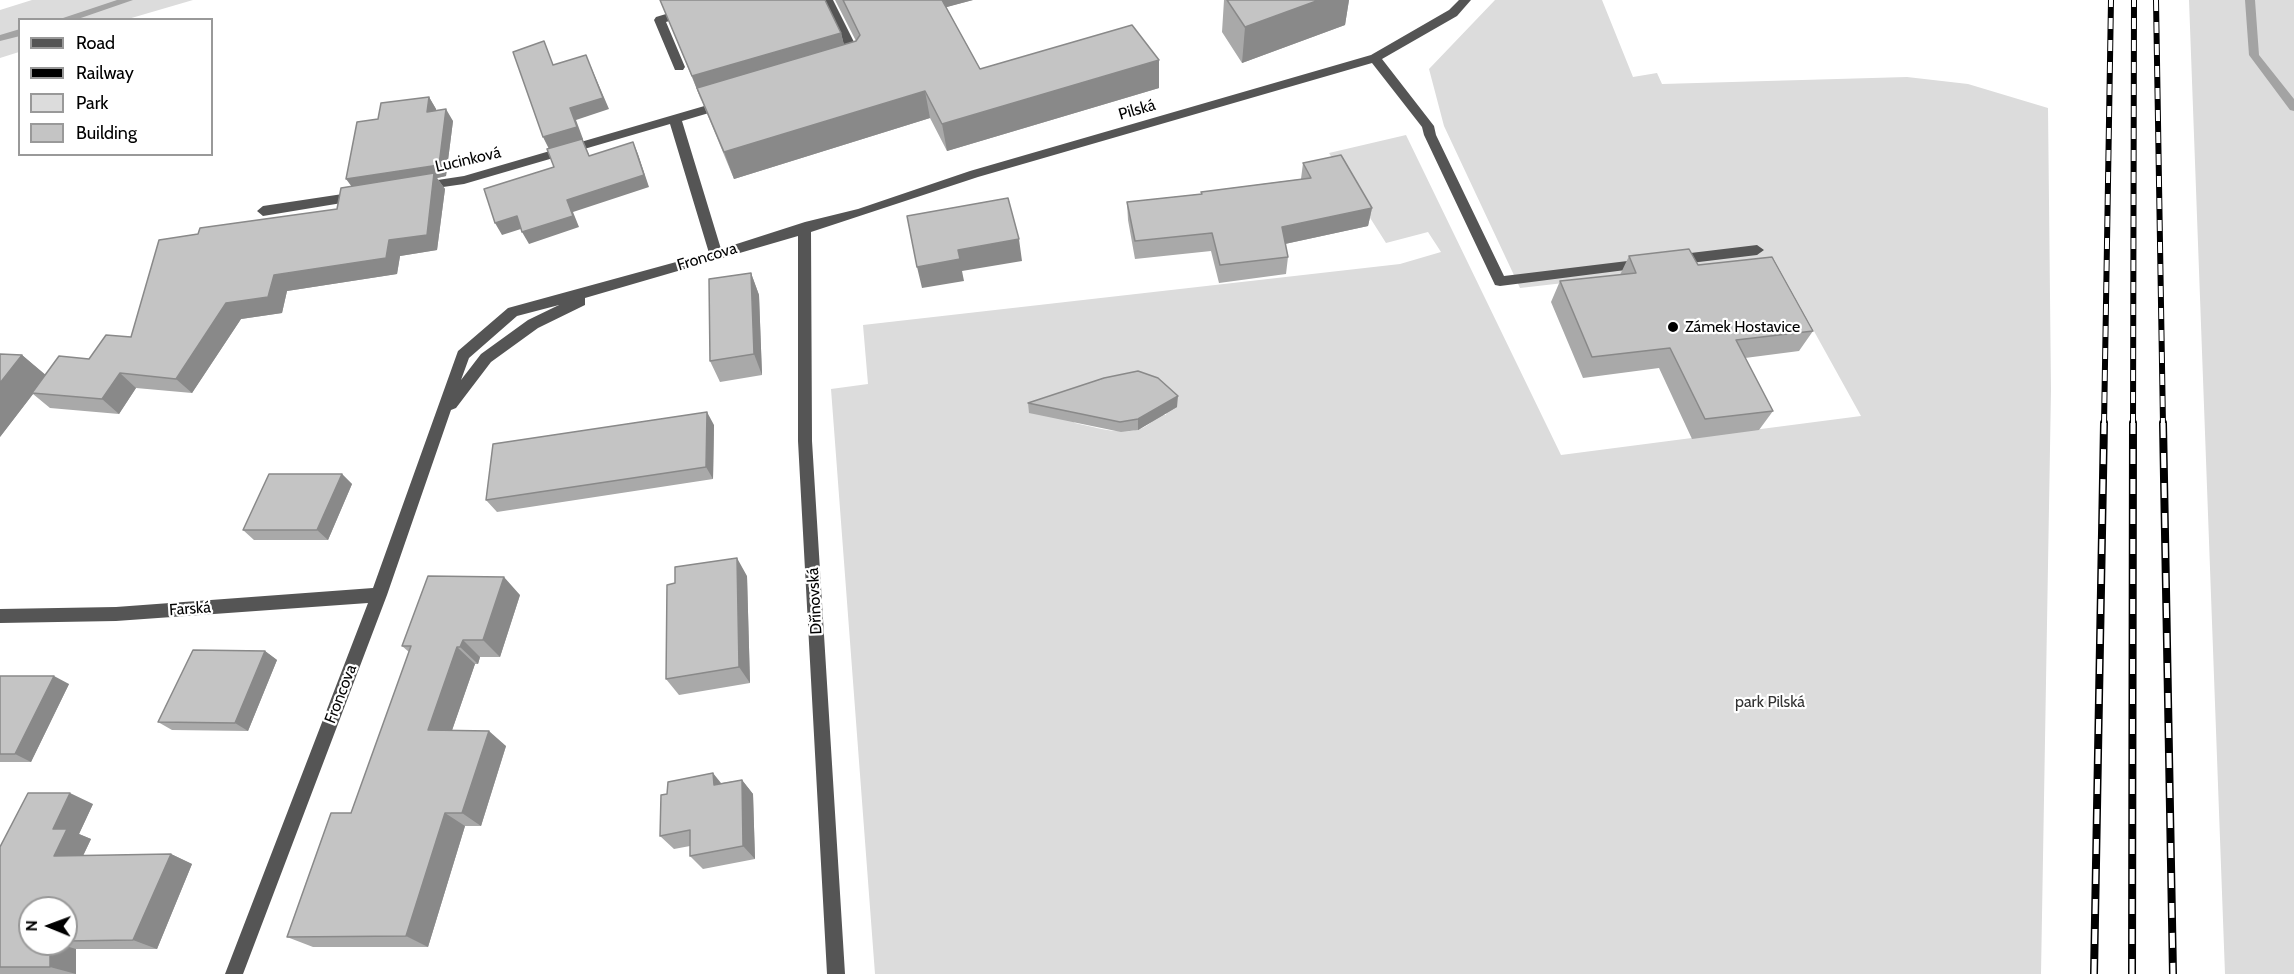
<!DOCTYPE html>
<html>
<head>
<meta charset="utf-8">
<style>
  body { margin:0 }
  #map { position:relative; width:2294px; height:974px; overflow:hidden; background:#fff; font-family:Cabin,sans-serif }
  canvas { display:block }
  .legend { position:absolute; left:18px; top:18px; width:195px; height:138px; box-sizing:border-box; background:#fff; border:2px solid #999; margin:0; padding:8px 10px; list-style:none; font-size:18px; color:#000 }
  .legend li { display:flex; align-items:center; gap:12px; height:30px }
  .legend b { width:30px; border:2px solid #999 }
  .north { position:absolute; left:18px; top:896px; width:60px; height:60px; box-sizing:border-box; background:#fff; border:2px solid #999; border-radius:50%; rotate:271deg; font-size:16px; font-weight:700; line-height:24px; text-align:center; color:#000 }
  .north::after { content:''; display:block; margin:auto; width:21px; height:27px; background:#000; clip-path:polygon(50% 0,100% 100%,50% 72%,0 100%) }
</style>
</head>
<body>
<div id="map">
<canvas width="2294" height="974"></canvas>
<ul class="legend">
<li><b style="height:8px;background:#555"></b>Road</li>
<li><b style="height:8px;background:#000"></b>Railway</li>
<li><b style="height:16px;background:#dcdcdc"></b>Park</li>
<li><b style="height:16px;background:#c4c4c4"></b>Building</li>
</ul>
<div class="north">N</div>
</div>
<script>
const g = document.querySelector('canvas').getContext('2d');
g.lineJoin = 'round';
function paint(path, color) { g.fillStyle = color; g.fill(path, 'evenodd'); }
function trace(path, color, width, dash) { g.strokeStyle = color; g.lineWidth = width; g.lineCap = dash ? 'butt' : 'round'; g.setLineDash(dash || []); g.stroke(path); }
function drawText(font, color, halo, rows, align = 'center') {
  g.font = font + ' Cabin,sans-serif'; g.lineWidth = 4.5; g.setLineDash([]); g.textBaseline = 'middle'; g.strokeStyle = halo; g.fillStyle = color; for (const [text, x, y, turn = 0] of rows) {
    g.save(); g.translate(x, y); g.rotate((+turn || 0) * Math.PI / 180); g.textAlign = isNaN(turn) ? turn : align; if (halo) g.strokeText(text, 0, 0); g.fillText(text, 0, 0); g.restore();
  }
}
const green = new Path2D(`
  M 32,0 L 193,0 L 128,19 L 20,20 L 19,52 L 0,58 L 0,10 Z
  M 1495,0 L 1602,0 L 1633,77 L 1657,73 L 1662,84 L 1907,77 L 1968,84 L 2048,108 L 2051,390 L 2041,974 L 875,974 L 831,389 L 868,384 L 863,325 L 1400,264 L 1441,252 L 1428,232 L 1386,243 L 1329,153 L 1406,135 L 1561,455 L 1861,416 L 1774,259 L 1520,288 L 1444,126 L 1429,69 ZM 1167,406 L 1166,415 L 1158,414 C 1141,443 1100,428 1075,423 L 1070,419 Z
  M 2189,0 L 2294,0 L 2294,974 L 2225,974 Z`);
const stream = new Path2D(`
  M 117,0 L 133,0 L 75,20 L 57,20 Z
  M 2245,0 L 2255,0 L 2259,55 L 2294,99 L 2294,111 L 2290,110 L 2249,55 Z
  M 20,29 L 20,36 L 0,41 L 0,35 Z`);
const minor = new Path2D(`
  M 713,0 L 731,0 L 729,2 L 666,22 L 685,67 L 683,70 L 675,70 L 654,20 L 656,17 Z
  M 821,0 L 833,0 L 864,62 L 862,65 L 858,66 L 852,62 Z
  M 1459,0 L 1471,0 L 1457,16 L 1382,59 L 1434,126 L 1436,135 L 1504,276 L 1644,259 L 1651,264 L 1649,267 L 1500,286 L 1495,285 L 1424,135 L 1422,127 L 1372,63 L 978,177 L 811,232 L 812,441 L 845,974 L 827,974 L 798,441 L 798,236 L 585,298 L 585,305 L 538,328 L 491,362 L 456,408 L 451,410 L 387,595 L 243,974 L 225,974 L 368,603 L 116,621 L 0,623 L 0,609 L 116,607 L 373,588 L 458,351 L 508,308 L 709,253 L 670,124 L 464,184 L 422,190 L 416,186 L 418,183 L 464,176 L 725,100 L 729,101 L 729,107 L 682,121 L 721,249 L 805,222 L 858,209 L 970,171 L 1371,55 L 1449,10 ZM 559,305 L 528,320 L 481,354 L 461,380 L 469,358 L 517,316 Z
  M 356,192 L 362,197 L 360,200 L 263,216 L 257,211 L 263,206 Z
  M 1757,245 L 1764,250 L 1757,255 L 1674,265 L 1667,260 L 1674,255 Z`);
const railFar1 = new Path2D(`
  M 2156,0 L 2163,425
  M 2104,425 L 2111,0
  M 2133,425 L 2134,0`);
const rail = new Path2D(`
  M 2163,423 L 2173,974
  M 2094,974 L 2104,423
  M 2132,974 L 2133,423`);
const wall = new Path2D(`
  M 660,0 L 841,33 L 844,45 L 856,41 L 835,0 L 973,0 L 946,7 L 980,69 L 1159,88 L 947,151 L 930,118 L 734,179 Z
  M 1224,0 L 1349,0 L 1345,25 L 1242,63 L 1222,32 Z
  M 429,97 L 436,109 L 436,111 L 453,121 L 446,176 L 437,178 L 445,189 L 437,250 L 400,256 L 397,274 L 287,291 L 282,313 L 241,319 L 192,393 L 136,388 L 119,414 L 50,408 L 33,394 L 0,437 L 22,355 L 45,375 L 89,359 L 131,337 L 198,234 L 337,209 L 351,186 L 378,119 Z
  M 1303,163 L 1372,208 L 1368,226 L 1285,244 L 1288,257 L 1286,274 L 1219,283 L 1211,251 L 1135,259 L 1128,220 L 1127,202 L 1201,194 L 1201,192 L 1301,179 Z
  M 1629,256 L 1698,265 L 1813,331 L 1799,351 L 1745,358 L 1773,411 L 1759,430 L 1692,439 L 1659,368 L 1583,378 L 1551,302 L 1560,281 L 1620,275 Z
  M 751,273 L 759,295 L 762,375 L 720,382 L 710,361 Z
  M 1028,403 L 1177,407 L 1138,430 L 1121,432 L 1029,413 Z
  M 714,425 L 713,479 L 497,512 L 486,500 Z
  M 342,474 L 352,484 L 328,540 L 254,540 L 243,530 Z
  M 747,576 L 750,683 L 679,695 L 666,679 Z
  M 520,595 L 500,657 L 480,657 L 478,664 L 475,664 L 452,730 L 506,746 L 481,826 L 465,826 L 428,947 L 313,947 L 287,937 L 351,813 L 409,652 L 402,646 Z
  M 265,651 L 277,660 L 248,731 L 172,730 L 158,722 Z
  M 0,676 L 69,684 L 31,762 L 0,762 Z
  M 742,780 L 753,794 L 755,859 L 703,869 L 690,856 L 690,846 L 674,849 L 660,836 L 722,783 Z
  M 93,804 L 79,834 L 91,839 L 83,856 L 171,854 L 192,864 L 157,949 L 76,949 L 76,974 L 0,974 L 0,847 ZM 66,908 L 66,944 L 30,944 Z`);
const shadedWall = new Path2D(`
  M 934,0 L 973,0 L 936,10 Z
  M 1319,0 L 1349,0 L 1345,25 L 1242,63 L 1245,27 Z
  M 841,33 L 848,61 L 697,88 L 702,103 L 692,76 Z
  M 1159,60 L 1159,88 L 947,151 L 942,124 Z
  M 591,67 L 609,109 L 576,120 L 583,139 L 582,139 L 595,168 L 549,149 L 543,137 Z
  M 925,91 L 930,118 L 734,179 L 724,152 Z
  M 429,97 L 436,109 L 435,124 L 427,112 Z
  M 446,109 L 453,121 L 446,176 L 437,178 L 445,189 L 437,250 L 400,256 L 397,274 L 287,291 L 282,313 L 241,319 L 192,393 L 176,379 L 226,303 L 274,275 L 355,191 L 346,179 Z
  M 633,142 L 638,154 L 649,187 L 573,212 L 579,227 L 529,244 L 522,232 L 567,200 Z
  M 1372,208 L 1368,226 L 1280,245 L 1282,227 Z
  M 517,216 L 524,228 L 502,235 L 495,223 Z
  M 1019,239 L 1022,261 L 962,271 L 964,281 L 922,288 L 917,267 L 958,250 Z
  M 751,273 L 759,295 L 762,375 L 754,354 Z
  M 22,355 L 47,376 L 32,393 L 33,394 L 0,437 L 0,383 Z
  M 120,373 L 136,388 L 119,414 L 102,399 Z
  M 1178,396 L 1177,407 L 1138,430 L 1138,419 Z
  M 707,412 L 714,425 L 713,479 L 706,467 Z
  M 342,474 L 352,484 L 328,540 L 317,530 Z
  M 737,558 L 747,576 L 750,683 L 739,667 Z
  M 504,577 L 520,595 L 500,657 L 483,640 Z
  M 463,640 L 480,657 L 478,664 L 460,647 Z
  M 457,647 L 475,664 L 447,745 L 428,730 Z
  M 265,651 L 277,660 L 248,731 L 235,723 Z
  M 54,676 L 69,684 L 31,762 L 15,754 Z
  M 489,731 L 506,746 L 481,826 L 462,813 Z
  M 713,773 L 725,788 L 714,785 Z
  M 742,780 L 753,794 L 755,859 L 743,846 Z
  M 70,793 L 93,804 L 79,834 L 91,839 L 78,866 L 54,856 L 53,829 Z
  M 445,813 L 465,826 L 428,947 L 406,936 Z
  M 171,854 L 192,864 L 157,949 L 133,940 Z
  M 50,944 L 59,944 L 76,949 L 76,974 L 50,967 Z`);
const building = new Path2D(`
  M 660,0 L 825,0 L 841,33 L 692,76 Z
  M 843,0 L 942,0 L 980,69 L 1132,25 L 1159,60 L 942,124 L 925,91 L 724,152 L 697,88 L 856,41 L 860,35 Z
  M 1227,0 L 1319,0 L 1245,27 Z
  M 544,41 L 553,65 L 586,55 L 603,98 L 570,108 L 577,127 L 543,137 L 513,52 Z
  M 429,97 L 427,112 L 446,109 L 439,165 L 346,179 L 357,122 L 378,119 L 381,103 Z
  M 582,139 L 589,156 L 633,142 L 644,175 L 567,200 L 573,216 L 522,232 L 517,216 L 495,223 L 484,189 L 554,167 L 547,149 Z
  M 1341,155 L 1372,208 L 1282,227 L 1288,257 L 1220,265 L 1212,233 L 1135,241 L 1127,202 L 1202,194 L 1201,192 L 1311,178 L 1303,163 Z
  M 434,173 L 427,235 L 389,240 L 386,258 L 274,275 L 268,297 L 226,303 L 176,379 L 120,373 L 102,399 L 32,393 L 59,356 L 89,359 L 106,335 L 131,337 L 159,240 L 198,234 L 200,228 L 337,209 L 341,188 Z
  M 1008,198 L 1019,239 L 958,250 L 960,259 L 917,267 L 907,216 Z
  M 1689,249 L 1698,265 L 1772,257 L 1813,331 L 1736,340 L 1773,411 L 1705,419 L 1670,348 L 1592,357 L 1560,281 L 1636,273 L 1629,256 Z
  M 751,273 L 754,354 L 710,361 L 709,279 Z
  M 0,354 L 22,355 L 0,383 Z
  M 1138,371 L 1158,378 L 1178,396 L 1138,419 L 1120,422 L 1028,403 L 1104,378 Z
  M 707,412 L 706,467 L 486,500 L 493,444 Z
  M 269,474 L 342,474 L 317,530 L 243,530 Z
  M 737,558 L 739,667 L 666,679 L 667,585 L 675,583 L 675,567 Z
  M 428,576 L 504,577 L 483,640 L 463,640 L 460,647 L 457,647 L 428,730 L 489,731 L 462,813 L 445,813 L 406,936 L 287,937 L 331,813 L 351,813 L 411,646 L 402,646 Z
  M 193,650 L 265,651 L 235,723 L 158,722 Z
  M 0,676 L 54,676 L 15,754 L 0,754 Z
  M 713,773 L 714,785 L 742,780 L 743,846 L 690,856 L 690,830 L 660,836 L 661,795 L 667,794 L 668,782 Z
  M 28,793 L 70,793 L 53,829 L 67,829 L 54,856 L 171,854 L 133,940 L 66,941 L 66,908 L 30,908 L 30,944 L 50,944 L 50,967 L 0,967 L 0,847 Z`);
const markers = [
  [1673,327,6,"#000"]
];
const streetNames = [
  ["Pilská",1137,110,-16],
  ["Lucinková",468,160,-13],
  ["Froncova",707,257,-17],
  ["Dřínovská",815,601,-93],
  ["Farská",190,609,-4],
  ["Froncova",341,694,-69]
];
const poiNames = [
  ["Zámek Hostavice",1685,327]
];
const parkNames = [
  ["park Pilská",1770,702]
];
paint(green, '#dcdcdc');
paint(stream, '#a3a3a3');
paint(minor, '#555');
trace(railFar1, '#000', 6);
trace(rail, '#000', 8);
trace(railFar1, '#fff', 4, [11]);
trace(rail, '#fff', 5, [15]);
paint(wall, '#a9a9a9');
paint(shadedWall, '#898989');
paint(building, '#c4c4c4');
trace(building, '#898989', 1.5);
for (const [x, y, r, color] of markers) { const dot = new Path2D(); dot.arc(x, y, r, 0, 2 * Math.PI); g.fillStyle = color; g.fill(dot); trace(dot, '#fff', 2); }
drawText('16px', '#000', '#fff', streetNames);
drawText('16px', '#000', '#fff', poiNames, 'left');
drawText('16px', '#333', '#fff', parkNames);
</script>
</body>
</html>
